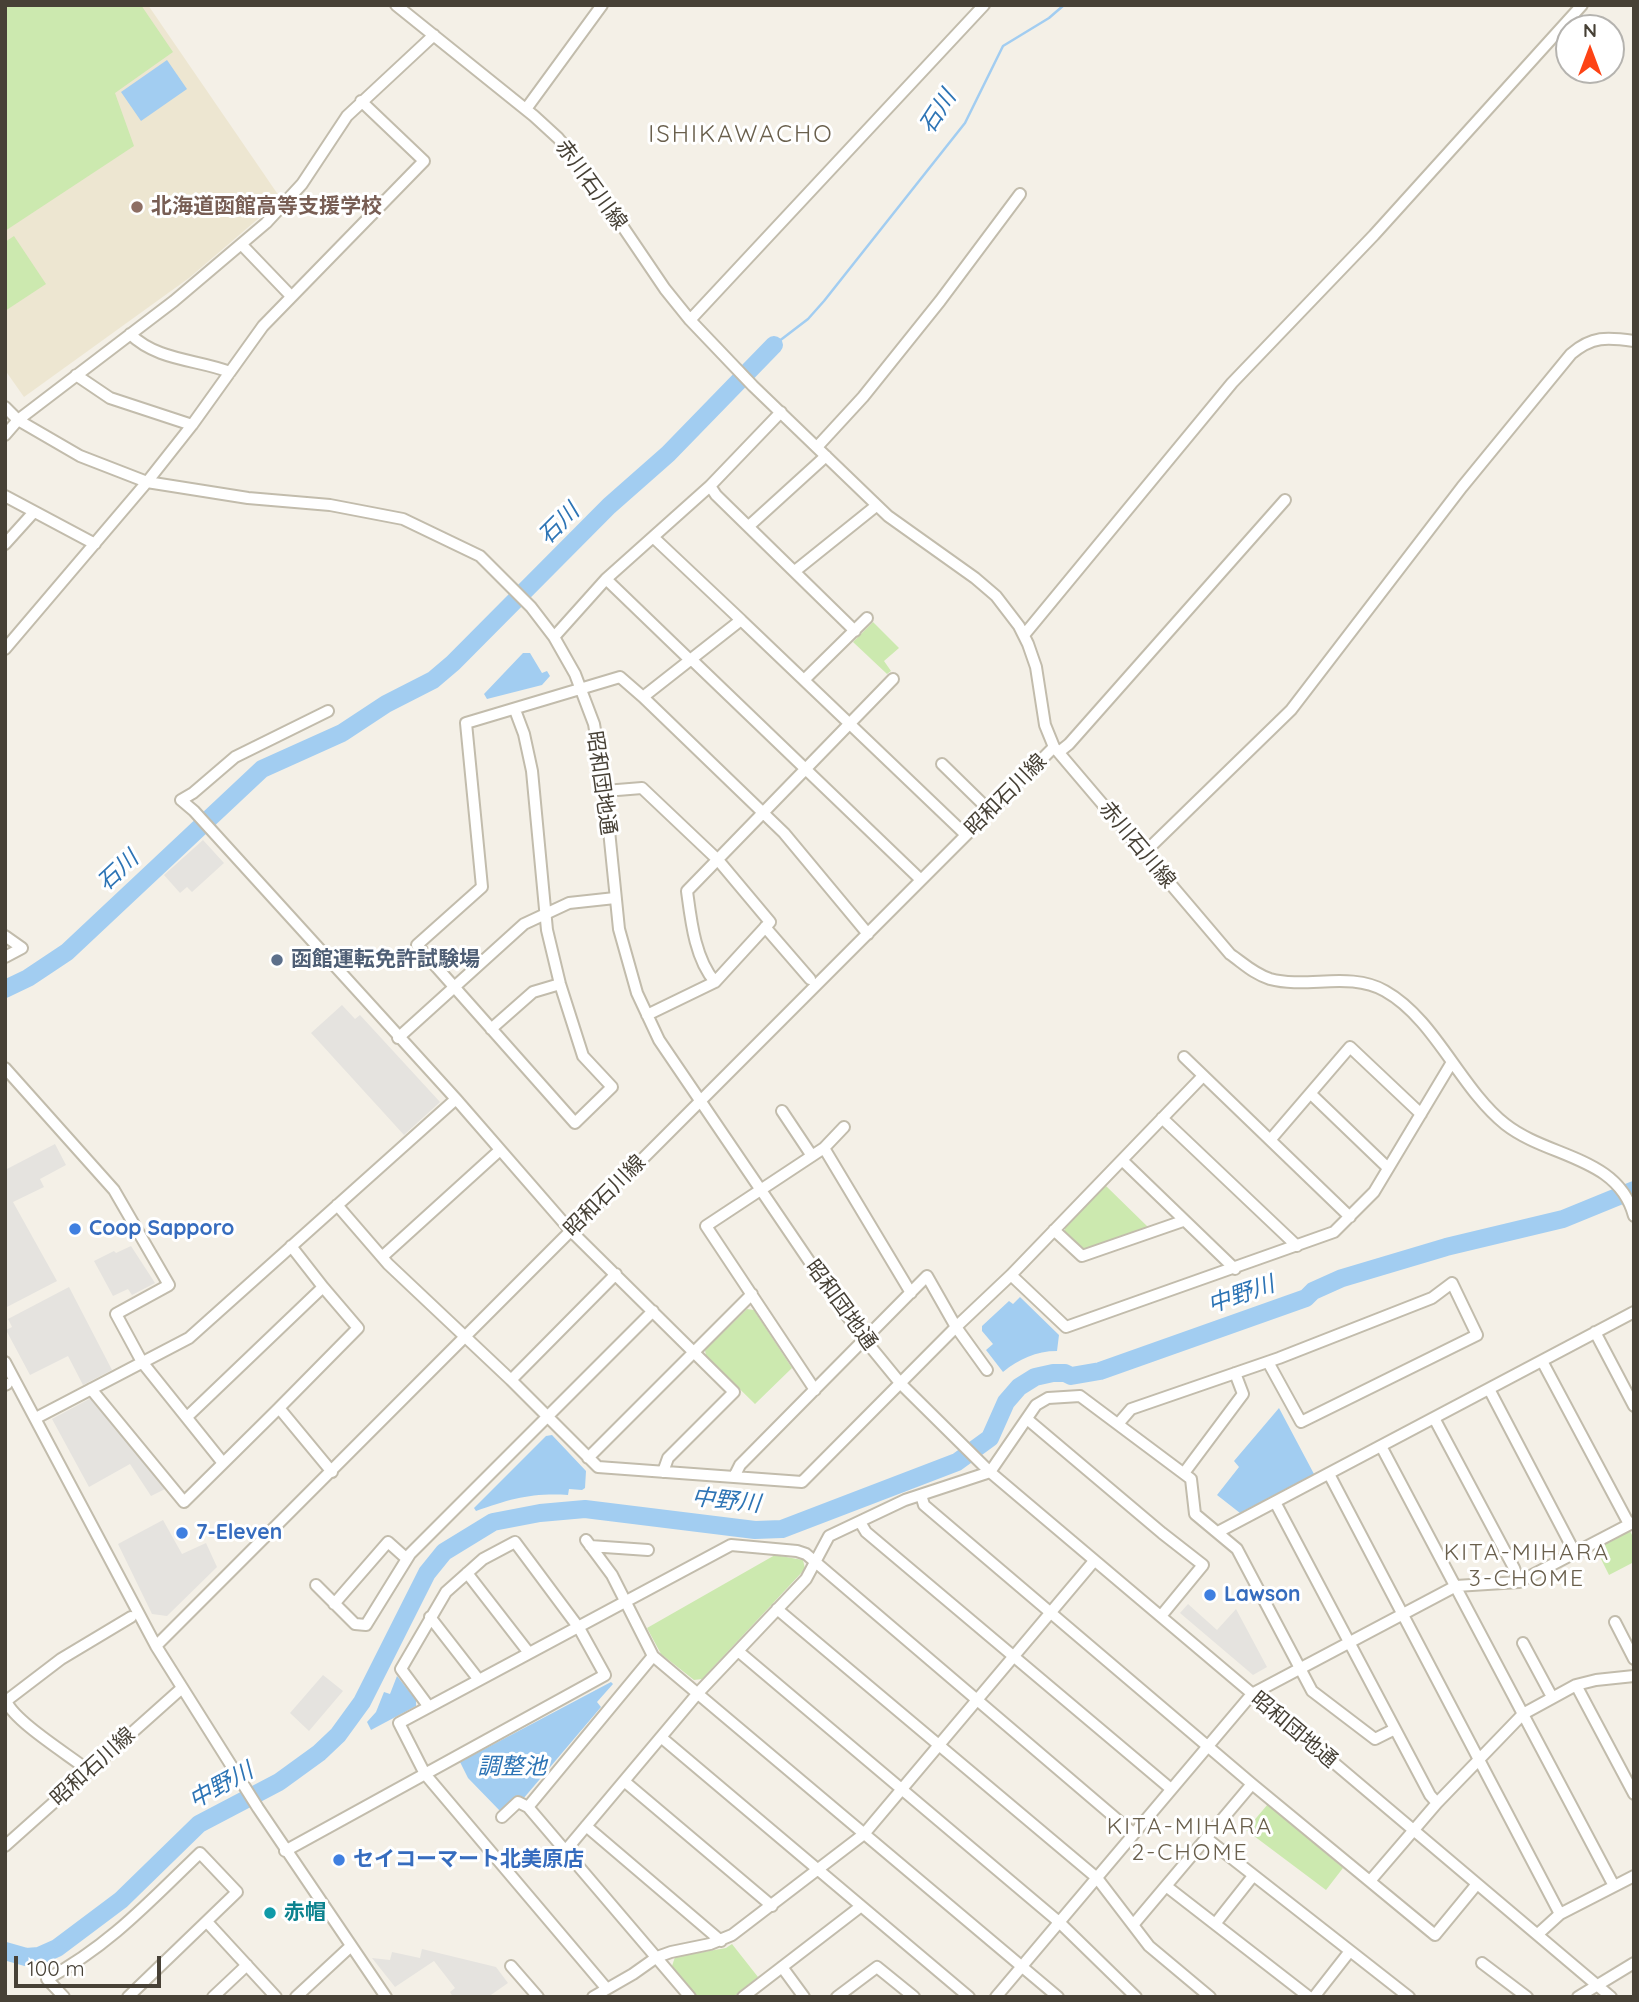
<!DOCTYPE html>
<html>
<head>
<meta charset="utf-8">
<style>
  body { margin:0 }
  #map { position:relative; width:1639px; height:2002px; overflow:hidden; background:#f4f0e7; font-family:Quicksand,sans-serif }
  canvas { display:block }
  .frame { position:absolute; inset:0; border:7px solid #474136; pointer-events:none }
  .north { position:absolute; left:1555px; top:14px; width:70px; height:70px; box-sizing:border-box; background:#fff; border:2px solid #b5b3af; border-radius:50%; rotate:0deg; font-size:19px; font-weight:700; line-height:28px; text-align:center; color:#474136 }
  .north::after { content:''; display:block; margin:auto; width:24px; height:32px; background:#fd4315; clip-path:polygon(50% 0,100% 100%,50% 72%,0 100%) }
  .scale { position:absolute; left:14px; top:1956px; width:147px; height:32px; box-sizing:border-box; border:4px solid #474136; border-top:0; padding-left:9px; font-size:21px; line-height:24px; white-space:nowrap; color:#474136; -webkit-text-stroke:5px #fff; paint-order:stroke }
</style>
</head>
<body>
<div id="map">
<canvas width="1639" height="2002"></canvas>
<div class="frame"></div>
<div class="north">N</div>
<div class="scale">100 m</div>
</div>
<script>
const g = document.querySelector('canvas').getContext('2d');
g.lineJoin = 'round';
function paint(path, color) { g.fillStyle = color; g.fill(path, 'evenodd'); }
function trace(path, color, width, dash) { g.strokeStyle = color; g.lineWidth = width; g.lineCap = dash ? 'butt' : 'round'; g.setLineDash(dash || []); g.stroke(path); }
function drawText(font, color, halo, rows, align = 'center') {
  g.font = font + ' Quicksand,"Noto Sans JP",sans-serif'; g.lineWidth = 6; g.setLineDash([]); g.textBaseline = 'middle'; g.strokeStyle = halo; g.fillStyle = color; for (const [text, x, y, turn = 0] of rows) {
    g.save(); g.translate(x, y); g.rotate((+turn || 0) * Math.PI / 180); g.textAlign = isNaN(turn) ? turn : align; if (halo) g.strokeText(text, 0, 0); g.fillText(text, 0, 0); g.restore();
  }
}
const education = new Path2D(`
  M 5,5 L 148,5 L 279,196 L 259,218 L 189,278 L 24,397 L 5,370 Z`);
const green = new Path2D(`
  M 5,5 L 141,5 L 173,52 L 115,93 L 134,146 L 5,231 Z
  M 14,236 L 46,284 L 5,311 L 5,242 Z
  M 873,622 L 899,648 L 884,661 L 891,671 L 887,674 L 853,642 Z
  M 1105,1185 L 1148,1227 L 1087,1249 L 1080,1248 L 1065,1234 L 1065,1228 Z
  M 747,1309 L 754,1310 L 792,1368 L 755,1404 L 706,1356 L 705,1350 Z
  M 1630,1531 L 1634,1539 L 1634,1562 L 1609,1575 L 1596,1549 Z
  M 775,1555 L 803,1560 L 805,1569 L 702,1679 L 694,1680 L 661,1654 L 647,1628 Z
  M 1268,1804 L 1343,1868 L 1326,1890 L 1246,1830 Z
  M 732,1944 L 758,1977 L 733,1997 L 698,1997 L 672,1966 L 675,1957 L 726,1948 Z`);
const parking = new Path2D(`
  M 203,840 L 224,863 L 192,892 L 187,887 L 180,893 L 164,875 Z
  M 342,1005 L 355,1019 L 360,1015 L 440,1102 L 404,1135 L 311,1033 Z
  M 55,1144 L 66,1165 L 40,1179 L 44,1187 L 13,1202 L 57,1281 L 5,1308 L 5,1170 Z
  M 131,1246 L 155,1283 L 132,1295 L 128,1289 L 113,1296 L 94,1261 L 114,1251 L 116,1253 Z
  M 69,1287 L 112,1370 L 83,1385 L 68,1356 L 30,1375 L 6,1330 L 12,1327 L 8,1319 Z
  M 91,1398 L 167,1488 L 151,1496 L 130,1464 L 89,1487 L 52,1419 Z
  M 163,1520 L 182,1554 L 206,1543 L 217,1567 L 167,1616 L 152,1614 L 118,1544 Z
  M 1188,1604 L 1217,1630 L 1236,1609 L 1267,1667 L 1253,1675 L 1180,1613 Z
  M 323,1675 L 343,1691 L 309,1731 L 290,1713 Z
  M 422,1949 L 496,1967 L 508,1983 L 488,1997 L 453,1997 L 450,1992 L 455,1988 L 434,1961 L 395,1987 L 372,1958 L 390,1960 L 392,1952 L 420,1958 Z`);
const water = new Path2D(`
  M 167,60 L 187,89 L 141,121 L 121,92 Z
  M 523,653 L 530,653 L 542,673 L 547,671 L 550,676 L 542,685 L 487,699 L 484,694 Z
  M 1020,1297 L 1059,1335 L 1057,1351 C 1036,1351 1019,1359 1003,1372 L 986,1350 L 993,1344 L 982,1331 L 982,1326 L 1009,1301 L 1013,1304 Z
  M 1279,1408 L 1314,1474 L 1240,1513 L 1217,1495 L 1239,1467 L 1234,1461 Z
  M 552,1435 L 586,1471 L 585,1488 L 582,1490 L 569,1489 L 568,1495 C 530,1493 511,1499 476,1511 L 474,1508 L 546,1436 Z
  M 397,1676 L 416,1700 L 416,1706 L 371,1730 L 367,1722 L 376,1712 L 384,1692 L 390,1694 Z
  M 611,1682 L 613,1684 L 597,1702 L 601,1707 L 523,1799 L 516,1796 L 515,1800 L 501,1812 L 468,1778 L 460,1762 Z`);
const stream = new Path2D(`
  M 774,345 L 808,319 L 824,301 L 965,123 L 1003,46 L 1049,18 L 1064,5`);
const river = new Path2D(`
  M 5,989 L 28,978 L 67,952 L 262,769 L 342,733 L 386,704 L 433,680 L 453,663 L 609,506 L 668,454 L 774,345
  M 5,1951 L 26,1957 L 39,1956 L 57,1948 L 121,1900 L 199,1824 L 279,1782 L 319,1753 L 338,1735 L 362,1702 L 427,1573 L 444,1552 L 493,1522 L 540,1513 L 585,1509 L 755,1530 L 782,1529 L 957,1462 L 990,1438 L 1006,1402 L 1019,1387 L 1035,1377 L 1053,1373 L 1065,1373 L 1071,1376 L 1100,1371 L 1306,1298 L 1313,1291 L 1342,1278 L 1446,1247 L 1563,1219 L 1634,1190`);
const minor = new Path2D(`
  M 396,5 L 534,116 L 558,138 L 583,168 L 665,289 L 690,320 L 753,386 L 888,516 L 975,578 L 996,596 L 1019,626 L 1028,644 L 1036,667 L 1045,725 L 1054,747 L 1230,954 C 1243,963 1254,974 1270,979 C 1307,989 1350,971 1385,991 C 1435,1019 1460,1088 1505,1124 C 1548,1158 1618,1156 1634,1216
  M 526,109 L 602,5
  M 242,245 L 291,296
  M 690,320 L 984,5
  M 130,334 C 158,361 196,359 230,372
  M 76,375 L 110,398 L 192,425
  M 5,407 L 18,420 L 80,456 L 147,482 L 248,498 L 330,505 L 403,519 L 480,556 L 531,607 L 554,637 L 575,674 L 594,724 L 605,791 L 619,929 L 637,993 L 659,1040 L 839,1305 L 865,1340 L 901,1384 L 990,1472 L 1611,1997
  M 5,435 L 18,420 L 174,301 L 266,223 L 302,184 L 347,116 L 434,35
  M 817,447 L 863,397 L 940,301 L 1020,194
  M 710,486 L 716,495 L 855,631
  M 5,496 L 95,544
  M 749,526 L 826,456
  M 653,537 L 741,620
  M 5,544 L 33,513
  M 795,571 L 876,506
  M 606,579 L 690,660
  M 1024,635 L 1232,383 L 1374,235 L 1582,5
  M 554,637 L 606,579 L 710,486 L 781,412
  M 5,649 L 147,482 L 192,425 L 263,326 L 424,161 L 361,101
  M 691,659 L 920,879
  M 804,680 L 867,618
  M 515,710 L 524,734 L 532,771 L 547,930 L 560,984 L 583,1056 L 612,1087 L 575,1123 L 417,945 L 482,887 L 466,723 L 620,677 L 643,697
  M 328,711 L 235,757 L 193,793 L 181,800 L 194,811 L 456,1099 L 570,1230 L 734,1392 L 668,1458 L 663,1472
  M 1059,752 L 1069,744 L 1285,500
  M 942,764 L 990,811
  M 605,791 L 642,788 L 718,860 L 770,922 L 715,982
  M 1144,853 L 1291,710 L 1462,487 L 1571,354 C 1592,336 1607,337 1634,341
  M 765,927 L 810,979
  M 868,934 L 784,833 L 643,697 L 741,620 L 966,835
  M 5,936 L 22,948 L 5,957
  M 647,1015 L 715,982 C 695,959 691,921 687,891 L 893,679
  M 491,1029 L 533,992 L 560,984
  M 398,1038 L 524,924 L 569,903 L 615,898
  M 1184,1057 L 1350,1217
  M 5,1068 L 114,1190 L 169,1285 L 116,1314 L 142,1362 L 223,1463
  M 1311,1094 L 1388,1168
  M 782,1111 L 812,1156
  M 1162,1118 L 1297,1246
  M 1271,1139 L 1350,1047 L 1421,1114
  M 824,1148 L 911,1293
  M 1122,1160 L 1235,1269
  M 337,1205 L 388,1264 L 511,1380 L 598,1467 L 802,1482 L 956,1327 L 927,1276 L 740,1465 L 734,1477
  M 1054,1230 L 1082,1256 L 1183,1221
  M 382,1257 L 500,1150
  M 1011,1275 L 1066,1327 L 1334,1232 L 1374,1192 L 1452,1062
  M 1595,1332 L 1634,1406
  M 1542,1361 L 1629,1524
  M 5,1362 L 156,1646 L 258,1808 L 386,1997
  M 987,1370 L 956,1327 L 1011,1275 L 1203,1076
  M 511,1380 L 616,1274
  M 5,1385 L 7,1384
  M 91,1389 L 184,1502 L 279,1408 L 332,1472
  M 1489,1389 L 1575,1553
  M 815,1390 L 706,1226 L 824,1148 L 844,1127
  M 279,1408 L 358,1328 L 323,1287
  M 187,1417 L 323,1287 L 291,1246
  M 36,1418 L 189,1338 L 456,1099
  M 1434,1418 L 1514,1568 L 1519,1582
  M 1027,1419 L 1162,1533 L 1203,1565 L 1161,1616
  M 1118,1424 L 1131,1409 L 1279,1358 L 1432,1298 L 1452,1283 L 1477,1335 L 1301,1422 L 1268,1362
  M 1381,1446 L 1614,1886
  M 588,1458 L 752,1294
  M 1184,1473 L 1243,1394 L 1235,1373
  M 1329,1474 L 1560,1914
  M 921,1495 L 924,1505 L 1252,1784 L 1435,1935 L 1477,1884
  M 1275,1502 L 1430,1795 L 1437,1803
  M 860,1522 L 866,1532 L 1171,1789
  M 1218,1532 L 1634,1312
  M 586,1540 L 612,1575 L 653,1656 L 1058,1997
  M 590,1546 L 648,1550
  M 467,1573 L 529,1653
  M 316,1585 L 355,1624 L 366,1625 L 410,1554 L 653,1311
  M 334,1604 L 388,1542 L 407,1559
  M 777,1609 L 1097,1878 L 1149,1946 L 1210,1997
  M 430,1617 L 479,1680
  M 1615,1622 L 1634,1659
  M 1523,1643 L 1552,1697
  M 156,1646 L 1054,747
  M 738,1651 L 1059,1922 L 1136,1997
  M 653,1656 L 528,1807 L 690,1997
  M 1576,1685 L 1634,1794
  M 662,1738 L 969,1997
  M 89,1771 C 69,1755 15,1722 6,1701 L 61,1659 L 131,1617
  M 624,1781 L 772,1906
  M 502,1817 L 518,1802 L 528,1807
  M 586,1826 L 721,1941
  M 1206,1838 L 1409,1997
  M 5,1846 L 182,1688
  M 566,1850 L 698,1693 L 806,1579 L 829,1536 L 905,1500 L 990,1472 L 1036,1405 L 1048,1398 L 1080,1396 L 1191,1479 L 1195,1514 L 1237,1549 L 1312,1691 L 1375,1739 L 1395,1729
  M 285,1851 L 605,1675 L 579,1628 L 515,1542 L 483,1559 L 446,1592 L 401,1669 L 429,1707
  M 1370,1881 L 1437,1803 L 1523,1714 L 1576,1685 L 1596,1680 L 1634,1676
  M 1166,1886 L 1309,1997
  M 207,1922 L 276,1997
  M 1215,1924 L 1253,1876
  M 1133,1925 L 1252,1784
  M 1538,1934 L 1560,1914 L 1634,1876
  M 1482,1963 L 1527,1997
  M 511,1966 L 538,1997
  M 782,1967 L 804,1997
  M 607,1989 L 425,1774 L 399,1723 L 731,1545 L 797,1551 L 806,1554 L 1133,1833
  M 64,1997 L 47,1979 C 109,1946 150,1901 200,1853 L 237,1892 L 128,1997
  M 213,1997 L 247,1965
  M 296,1997 L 351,1946
  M 593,1997 L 633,1974 L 657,1957 L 671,1952 L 710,1944 L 732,1935 L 864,1834 L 1094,1561
  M 743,1997 L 860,1907
  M 837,1997 L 877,1967 L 914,1997
  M 996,1997 L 1252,1694 L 1456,1586 L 1519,1582 L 1634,1522
  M 1314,1997 L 1350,1951
  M 1578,1997 L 1634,1963`);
const markers = [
  [137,207,7,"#8d6e63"],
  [277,960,7,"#5c6f8a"],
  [75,1229,7,"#3f7fe0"],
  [182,1533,7,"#3f7fe0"],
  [1210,1595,7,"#3f7fe0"],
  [339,1860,7,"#3f7fe0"],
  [270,1913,7,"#0f9aa8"]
];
const streetNames = [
  ["赤川石川線",591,185,54],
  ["昭和団地通",601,783,82],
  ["昭和石川線",1006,795,-45],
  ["赤川石川線",1137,845,50],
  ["昭和石川線",605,1196,-45],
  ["昭和団地通",841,1305,54],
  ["昭和団地通",1294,1730,40],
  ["昭和石川線",93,1767,-42]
];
const educationNames = [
  ["北海道函館高等支援学校",151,207]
];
const serviceNames = [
  ["函館運転免許試験場",291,960]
];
const shopNames = [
  ["Coop Sapporo",89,1229],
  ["7-Eleven",196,1533],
  ["Lawson",1224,1595],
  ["セイコーマート北美原店",353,1860]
];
const cultureNames = [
  ["赤帽",284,1913]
];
const waterNames = [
  ["石川",938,112,-57],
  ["石川",559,524,-45],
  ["石川",118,871,-43],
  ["中野川",1241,1295,-19],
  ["中野川",726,1501,6],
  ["調整池",512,1767],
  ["中野川",221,1786,-29]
];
const neighbourhoodNames = [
  ["KITA-MIHARA",1527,1553],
  ["3-CHOME",1527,1579],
  ["KITA-MIHARA",1190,1827],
  ["2-CHOME",1190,1853]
];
const quarterNames = [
  ["ISHIKAWACHO",741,135]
];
paint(education, '#ede6d1');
paint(green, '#cce9af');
paint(parking, '#e5e3df');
paint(water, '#a2cdf1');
trace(stream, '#a2cdf1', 2.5);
trace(river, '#a2cdf1', 18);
trace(minor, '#c2bcac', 14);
trace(minor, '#fff', 10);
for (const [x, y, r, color] of markers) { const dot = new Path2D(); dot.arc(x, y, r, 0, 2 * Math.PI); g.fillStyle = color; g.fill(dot); trace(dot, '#fff', 2.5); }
drawText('21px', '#474136', '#fff', streetNames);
drawText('bold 21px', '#785e54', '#fff', educationNames, 'left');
drawText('bold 21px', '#4e5e75', '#fff', serviceNames, 'left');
drawText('bold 21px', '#366cbe', '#fff', shopNames, 'left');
drawText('bold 21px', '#0d838f', '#fff', cultureNames, 'left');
drawText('italic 23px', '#2d74b5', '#fff', waterNames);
g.letterSpacing = '2px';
drawText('23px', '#6a604d', '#fff', neighbourhoodNames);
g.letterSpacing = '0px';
g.letterSpacing = '2px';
drawText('24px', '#6a604d', '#fff', quarterNames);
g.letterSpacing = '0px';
</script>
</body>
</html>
